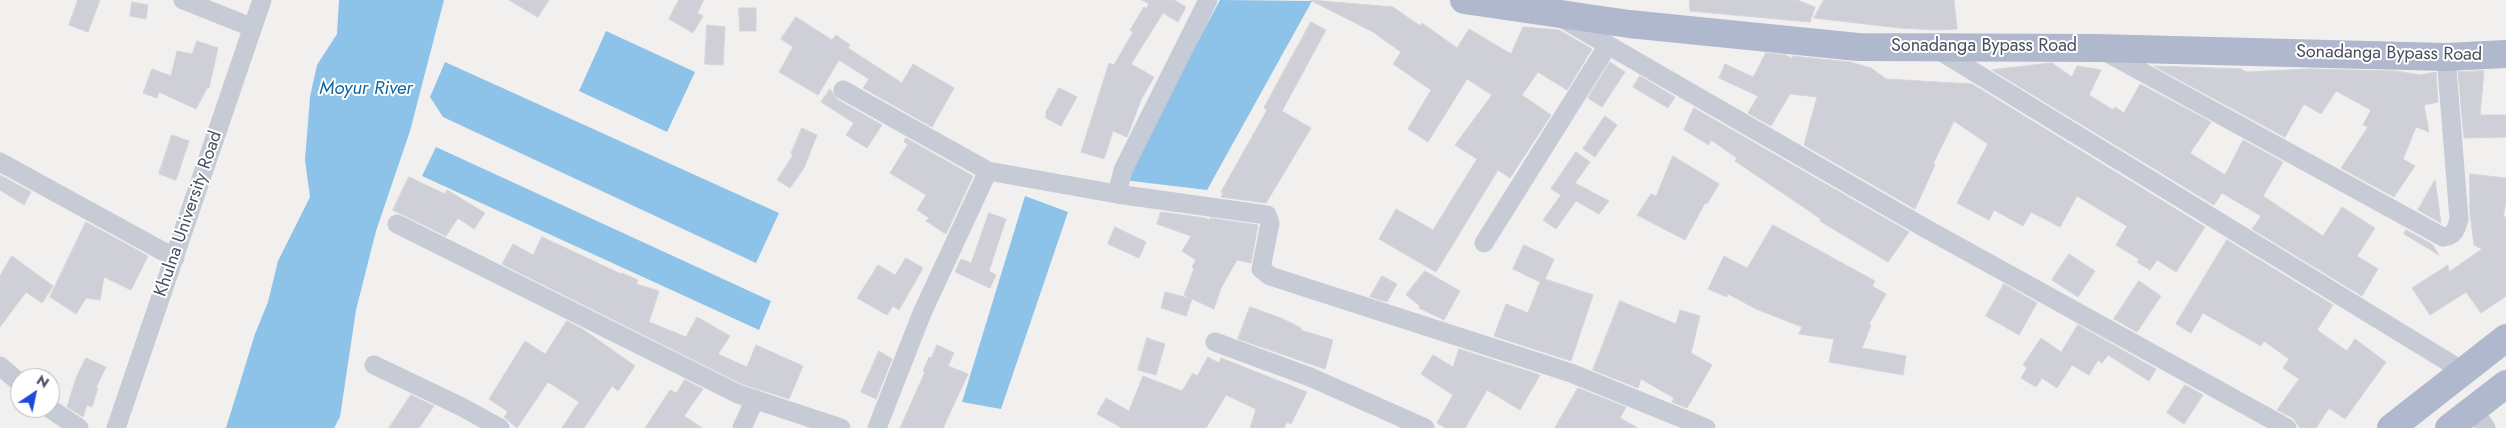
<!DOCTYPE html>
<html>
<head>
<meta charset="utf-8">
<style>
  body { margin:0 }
  #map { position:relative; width:2506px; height:428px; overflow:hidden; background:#f2f0ef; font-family:Jost,sans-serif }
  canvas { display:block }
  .north { position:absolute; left:10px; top:368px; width:50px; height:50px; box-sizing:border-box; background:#fff; border:1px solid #b6b8be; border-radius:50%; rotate:34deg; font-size:14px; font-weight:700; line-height:20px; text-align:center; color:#484e5c }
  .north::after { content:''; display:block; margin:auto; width:18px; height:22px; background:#1e47dc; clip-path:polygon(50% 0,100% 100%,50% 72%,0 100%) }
</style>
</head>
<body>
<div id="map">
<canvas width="2506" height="428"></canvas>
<div class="north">N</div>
</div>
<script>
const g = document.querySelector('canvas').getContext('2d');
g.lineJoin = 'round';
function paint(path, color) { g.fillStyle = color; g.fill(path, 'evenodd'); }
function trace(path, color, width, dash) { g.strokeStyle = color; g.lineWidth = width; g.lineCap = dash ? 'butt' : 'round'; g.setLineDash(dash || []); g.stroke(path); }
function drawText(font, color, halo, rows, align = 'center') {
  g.font = font + ' Jost,sans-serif'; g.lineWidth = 4; g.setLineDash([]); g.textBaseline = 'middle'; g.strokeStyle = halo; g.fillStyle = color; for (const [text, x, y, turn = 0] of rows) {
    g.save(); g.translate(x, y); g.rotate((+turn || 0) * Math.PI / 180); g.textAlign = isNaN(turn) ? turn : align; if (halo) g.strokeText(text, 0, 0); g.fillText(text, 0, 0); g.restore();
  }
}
const water = new Path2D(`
  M 339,0 L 444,0 L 410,131 L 376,231 L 356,310 L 340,417 L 334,428 L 226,428 L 255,334 L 268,302 L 278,261 L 310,197 L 305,160 L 310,97 L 317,65 L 337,34 Z
  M 1220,0 L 1312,1 L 1207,190 L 1123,180 Z
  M 606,31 L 695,72 L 667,132 L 579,91 Z
  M 445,62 L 779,213 L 756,263 L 443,117 L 430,97 Z
  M 436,147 L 771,301 L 759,330 L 422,176 Z
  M 1025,196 L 1068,212 L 1001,409 L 962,402 Z`);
const building = new Path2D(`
  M 78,0 L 100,0 L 88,32 L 69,25 Z
  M 509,0 L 549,0 L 538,17 Z
  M 679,0 L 704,0 L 697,13 L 703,16 L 693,33 L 669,19 Z
  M 1142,0 L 1174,0 L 1186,7 L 1178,22 L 1163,13 L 1131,64 L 1154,77 L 1141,100 L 1127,137 L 1113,131 L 1104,159 L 1081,152 L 1109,63 L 1114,65 L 1133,32 L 1130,30 L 1144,7 L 1146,9 L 1149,4 Z
  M 1310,0 L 1393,7 L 1420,26 L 1422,23 L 1457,48 L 1469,29 L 1511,54 L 1523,27 L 1559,30 L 1592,49 L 1567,90 L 1538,72 L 1522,95 L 1551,115 L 1510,178 L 1498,170 L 1436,272 L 1379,239 L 1396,209 L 1433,230 L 1477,159 L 1455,145 L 1492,95 L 1467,79 L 1428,142 L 1408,129 L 1431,90 L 1393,64 L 1401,52 L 1373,32 Z
  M 1690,0 L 1797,0 L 1815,7 L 1810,22 L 1690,11 Z
  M 1824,0 L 1954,0 L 1957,29 L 1937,30 L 1900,28 L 1814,18 Z
  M 132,2 L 148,5 L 146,19 L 130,16 Z
  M 739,8 L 756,8 L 756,31 L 740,31 Z
  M 796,17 L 832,40 L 836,35 L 850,45 L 848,48 L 902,83 L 913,64 L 954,88 L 932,127 L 863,88 L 869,79 L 839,60 L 818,95 L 779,72 L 793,47 L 781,39 Z
  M 1311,22 L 1326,30 L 1282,111 L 1311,128 L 1266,203 L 1221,197 L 1223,193 L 1221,192 L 1267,110 L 1264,108 Z
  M 707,25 L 725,27 L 723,65 L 705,64 Z
  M 197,41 L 218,48 L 209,88 L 207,88 L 196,109 L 159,92 L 157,98 L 143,93 L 152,69 L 171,76 L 177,51 L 192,54 Z
  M 1766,53 L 1786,55 L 1792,59 L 1792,56 L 1850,62 L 1871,68 L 1886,79 L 1972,84 L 2205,227 L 2176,272 L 2157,260 L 2150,270 L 2137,262 L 2139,259 L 2116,245 L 2127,226 L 2077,196 L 2060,227 L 2031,212 L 2023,226 L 1994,210 L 1989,220 L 1957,203 L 1988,144 L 1954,121 L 1933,164 L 1935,165 L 1915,209 L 1804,145 L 1817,97 L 1790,94 L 1771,126 L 1748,113 L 1758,96 L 1719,78 L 1725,64 L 1753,77 Z
  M 1610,62 L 1625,72 L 1602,107 L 1588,98 Z
  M 2052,63 L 2072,77 L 2077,66 L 2101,70 L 2089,95 L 2113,110 L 2115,107 L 2124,113 L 2140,84 L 2211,122 L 2190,153 L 2225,175 L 2243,140 L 2283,162 L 2263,196 L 2323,236 L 2342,207 L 2375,228 L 2357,256 L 2378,269 L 2362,296 L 2252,229 L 2261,216 L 2222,193 L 2214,205 L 1992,70 Z
  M 2154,66 L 2241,69 L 2246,72 L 2309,69 L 2396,71 L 2420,75 L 2436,72 L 2438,102 L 2424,105 L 2429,132 L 2416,127 L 2403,159 L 2415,166 L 2394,197 L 2341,168 L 2368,127 L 2363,125 L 2371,110 L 2336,91 L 2321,114 L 2304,104 L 2285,137 Z
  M 2484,71 L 2480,115 L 2506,115 L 2506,137 L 2464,138 L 2458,72 Z
  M 1640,76 L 1675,97 L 1668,108 L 1633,87 Z
  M 1059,88 L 1077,97 L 1061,126 L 1046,118 L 1046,112 Z
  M 830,89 L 838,100 L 882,125 L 867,148 L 846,135 L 854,123 L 821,102 Z
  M 1694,108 L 1909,232 L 1888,262 L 1820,221 L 1821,219 L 1735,161 L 1737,158 L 1711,140 L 1709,145 L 1684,130 Z
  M 1605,116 L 1617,125 L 1595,157 L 1583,149 Z
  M 802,128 L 817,135 L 804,168 L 790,188 L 777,180 L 793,155 L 791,154 Z
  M 172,135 L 189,141 L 176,180 L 159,174 Z
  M 906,138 L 973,176 L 946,234 L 926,221 L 929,218 L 917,210 L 926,195 L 890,173 L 908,144 L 904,142 Z
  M 1576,152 L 1590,162 L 1575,183 L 1609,201 L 1599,214 L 1576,201 L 1556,229 L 1543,220 L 1561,195 L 1551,189 Z
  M 1673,156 L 1719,184 L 1707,204 L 1705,203 L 1685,240 L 1637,215 L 1651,194 L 1656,196 Z
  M 2470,174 L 2506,178 L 2506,201 L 2503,217 L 2506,217 L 2506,296 L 2481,313 L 2466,292 L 2430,315 L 2412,288 L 2448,265 L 2449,272 L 2482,249 L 2474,245 L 2470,213 Z
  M 0,175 L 31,192 L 24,205 L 0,190 Z
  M 409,177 L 445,194 L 447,190 L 485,213 L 474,229 L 458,218 L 446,236 L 393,210 Z
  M 2435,180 L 2441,223 L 2418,210 Z
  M 1161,212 L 1205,218 L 1209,220 L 1210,218 L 1258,225 L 1251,263 L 1237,260 L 1221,288 L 1214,309 L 1192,299 L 1186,316 L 1161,308 L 1165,292 L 1192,299 L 1184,295 L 1194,269 L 1192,267 L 1196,260 L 1182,251 L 1191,236 L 1157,224 Z
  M 989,213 L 1006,219 L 989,271 L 996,275 L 990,288 L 955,272 L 961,259 L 971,263 Z
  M 86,222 L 148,256 L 131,290 L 104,277 L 100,300 L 86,298 L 76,314 L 50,297 Z
  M 1773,225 L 1875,281 L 1872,286 L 1886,294 L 1869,324 L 1871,325 L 1862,348 L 1906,356 L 1903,375 L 1829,362 L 1834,339 L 1799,334 L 1802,327 L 1756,309 L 1728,294 L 1727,297 L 1708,289 L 1724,256 L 1747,268 Z
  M 1115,227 L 1146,242 L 1139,258 L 1108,244 Z
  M 2406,230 L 2432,244 L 2439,255 L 2404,234 Z
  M 542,237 L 621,274 L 622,273 L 638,280 L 636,284 L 659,291 L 649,322 L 686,337 L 697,317 L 730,336 L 718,354 L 747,367 L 756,345 L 803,366 L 789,399 L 742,384 L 502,264 L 513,244 L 533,255 Z
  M 2227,240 L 2333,305 L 2317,330 L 2347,351 L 2355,339 L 2386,362 L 2345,419 L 2329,408 L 2316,428 L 2300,428 L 2293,418 L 2277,410 L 2299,379 L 2283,368 L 2289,359 L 2264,341 L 2261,346 L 2203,313 L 2191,333 L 2176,324 Z
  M 1524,245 L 1554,259 L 1545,279 L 1593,295 L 1571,361 L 1494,336 L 1506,304 L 1528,313 L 1540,282 L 1513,269 Z
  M 2069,254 L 2095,271 L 2078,297 L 2052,280 Z
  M 12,256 L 53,286 L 42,303 L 26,292 L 0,327 L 0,276 Z
  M 906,258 L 923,268 L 899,310 L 893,306 L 887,315 L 857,298 L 878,265 L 895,275 Z
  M 1425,271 L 1460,291 L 1444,320 L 1419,308 L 1420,306 L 1406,295 Z
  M 1382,276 L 1397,284 L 1387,302 L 1370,297 Z
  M 2139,281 L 2161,296 L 2137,332 L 2114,319 Z
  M 2004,284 L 2037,303 L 2019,335 L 1986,316 Z
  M 1620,301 L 1676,324 L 1680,310 L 1700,316 L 1691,353 L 1712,365 L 1687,408 L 1672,402 L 1674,398 L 1641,379 L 1638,388 L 1593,370 Z
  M 1250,307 L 1281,318 L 1301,328 L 1301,330 L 1333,340 L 1325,369 L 1238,339 Z
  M 567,321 L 584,330 L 635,366 L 618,391 L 612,386 L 584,428 L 562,428 L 579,402 L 548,382 L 517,428 L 504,417 L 508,412 L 489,399 L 525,341 L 545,354 Z
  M 2078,325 L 2156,369 L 2149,381 L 2108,355 L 2102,363 L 2098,360 L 2089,375 L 2072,365 L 2057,388 L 2042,378 L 2036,387 L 2021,378 L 2027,368 L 2023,365 L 2041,338 L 2061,352 Z
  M 1147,338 L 1165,344 L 1156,375 L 1138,370 Z
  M 937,345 L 954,353 L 948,366 L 968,374 L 943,428 L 900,428 L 925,372 L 923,371 L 929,357 L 931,358 Z
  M 1459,349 L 1540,375 L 1520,410 L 1487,390 L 1465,428 L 1446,428 L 1437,423 L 1453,395 L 1421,374 L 1433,355 L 1453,367 Z
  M 879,351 L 892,359 L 876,399 L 861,392 Z
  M 1208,357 L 1219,363 L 1221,358 L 1307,392 L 1291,424 L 1287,422 L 1284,428 L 1250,428 L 1256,409 L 1226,395 L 1206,428 L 1122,428 L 1097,414 L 1106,398 L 1129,411 L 1143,376 L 1182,391 L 1193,373 L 1197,376 Z
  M 86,358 L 106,367 L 96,387 L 98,388 L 92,407 L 87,405 L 83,417 L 67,407 L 76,378 Z
  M 685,380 L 703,389 L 684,416 L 702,428 L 645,428 L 670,390 L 676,393 Z
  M 2185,385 L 2203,395 L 2184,424 L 2167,413 Z
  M 1578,388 L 1626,407 L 1620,418 L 1638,428 L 1555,428 Z
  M 411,395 L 434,406 L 419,428 L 389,428 Z`);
const minor = new Path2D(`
  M 183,0 L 251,27
  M 1563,19 L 1923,227 L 2287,428
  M 1935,48 L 2463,371
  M 2102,50 L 2443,237 C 2455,236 2456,229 2459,219 L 2446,57
  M 843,90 L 988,171 L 1117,194 L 1267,215 L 1270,223 L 1261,269 L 1270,276 L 1571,373 L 1706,428
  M 0,162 L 175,258
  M 1117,194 L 1123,170 L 1208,0
  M 397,224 L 738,394 L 841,428
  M 1484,243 L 1608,45
  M 1215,342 L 1310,377 L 1425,428
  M 374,365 L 462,407 L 500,428
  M 0,366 L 20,383
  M 49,408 L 79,428
  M 2473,409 L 2486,428
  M 116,428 L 262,0
  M 742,428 L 755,399
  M 877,428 L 922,313 L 988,171`);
const primary = new Path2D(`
  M 1464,0 L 1629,24 L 1858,47 L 2097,48 L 2446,57 L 2506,54
  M 2391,428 L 2506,338
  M 2449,428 L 2506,384`);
const streetNames = [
  ["Sonadanga Bypass Road",1984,47],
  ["Sonadanga Bypass Road",2389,54,1],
  ["Khulna University Road",189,214,-71]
];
const waterNames = [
  ["Moyur River",366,89]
];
paint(water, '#8dc2e9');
paint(building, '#cfd0d7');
trace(building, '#d3d4da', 1);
trace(minor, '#c6cbd6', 19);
trace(primary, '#b0b8cd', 28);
drawText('18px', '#484e5c', '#fff', streetNames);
drawText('italic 19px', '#1066a6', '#fff', waterNames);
</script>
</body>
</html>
